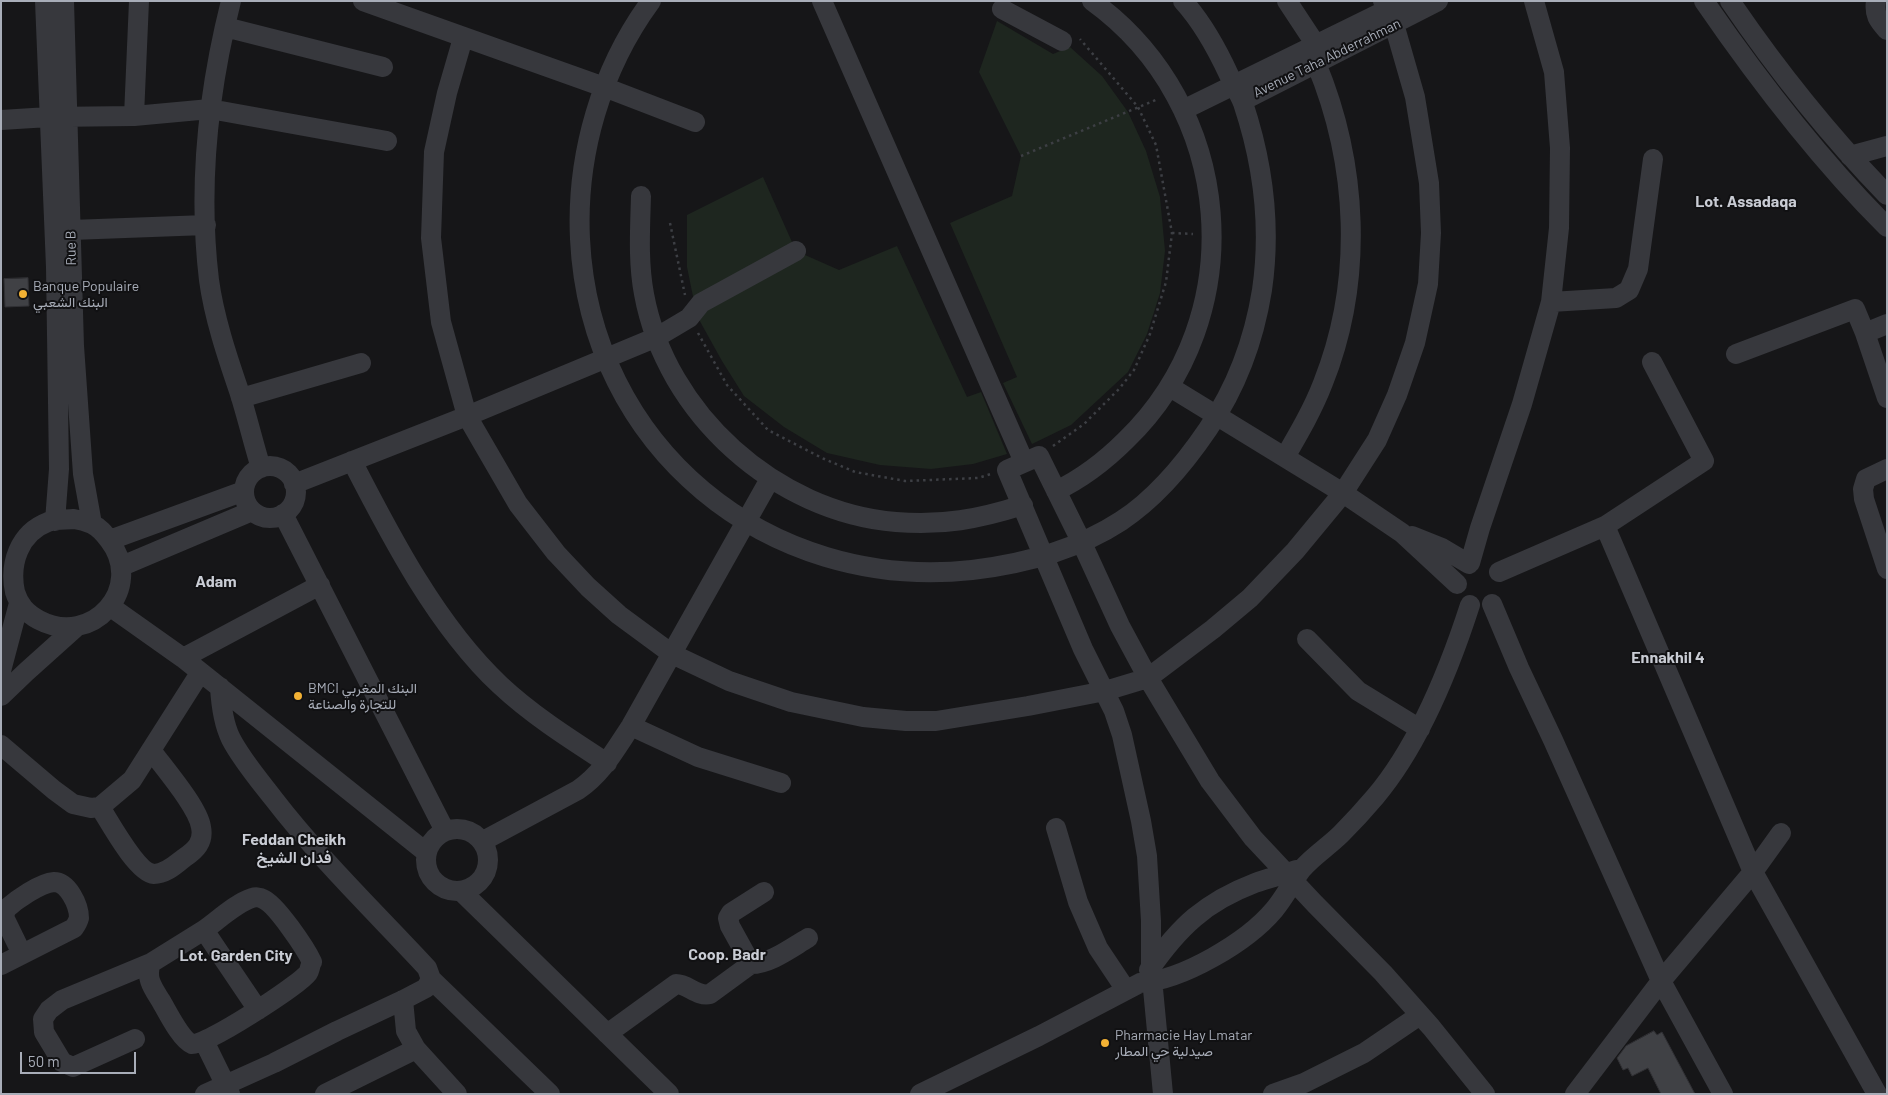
<!DOCTYPE html>
<html>
<head>
<meta charset="utf-8">
<style>
  body { margin:0 }
  #map { position:relative; width:1888px; height:1095px; overflow:hidden; background:#161618; font-family:Barlow,sans-serif }
  canvas { display:block }
  .frame { position:absolute; inset:0; border:2px solid #a8adb8; pointer-events:none }
  .scale { position:absolute; left:20px; top:1052px; width:116px; height:22px; box-sizing:border-box; border:2px solid #a8adb8; border-top:0; padding-left:6px; font-size:15px; line-height:18px; white-space:nowrap; color:#a8adb8; -webkit-text-stroke:4px #111113; paint-order:stroke }
</style>
</head>
<body>
<div id="map">
<canvas width="1888" height="1095"></canvas>
<div class="frame"></div>
<div class="scale">50 m</div>
</div>
<script>
const g = document.querySelector('canvas').getContext('2d');
g.lineJoin = 'round';
function paint(path, color) { g.fillStyle = color; g.fill(path, 'evenodd'); }
function trace(path, color, width, dash) { g.strokeStyle = color; g.lineWidth = width; g.lineCap = dash ? 'butt' : 'round'; g.setLineDash(dash || []); g.stroke(path); }
function drawText(font, color, halo, rows, align = 'center') {
  g.font = font + ' Barlow,Vazirmatn,sans-serif'; g.lineWidth = 4; g.setLineDash([]); g.textBaseline = 'middle'; g.strokeStyle = halo; g.fillStyle = color; for (const [text, x, y, turn = 0] of rows) {
    g.save(); g.translate(x, y); g.rotate((+turn || 0) * Math.PI / 180); g.textAlign = isNaN(turn) ? turn : align; if (halo) g.strokeText(text, 0, 0); g.fillText(text, 0, 0); g.restore();
  }
}
const green = new Path2D(`
  M 997,21 L 1053,54 L 1070,47 L 1102,76 L 1128,112 L 1146,151 L 1160,197 L 1165,251 L 1160,293 L 1147,334 L 1128,372 L 1071,425 L 1032,444 L 1003,383 L 1017,377 L 950,223 L 1012,196 L 1021,156 L 979,72 Z
  M 763,177 L 796,251 L 839,270 L 897,246 L 967,397 L 981,392 L 1007,454 L 973,464 L 931,469 L 880,465 L 827,453 L 784,427 L 744,396 L 722,361 L 697,316 L 687,267 L 687,215 Z`);
const building = new Path2D(`
  M 28,278 L 29,306 L 5,307 L 4,279 Z
  M 1654,1031 L 1657,1035 L 1662,1032 L 1695,1094 L 1661,1094 L 1648,1068 L 1632,1076 L 1628,1068 L 1623,1070 L 1617,1058 L 1626,1046 Z`);
const path = new Path2D(`
  M 1021,156 L 1158,99
  M 670,223 L 685,295
  M 1172,233 L 1193,234
  M 698,333 L 727,385 L 768,430 L 822,458 L 855,472 L 905,481 L 978,478 L 991,474
  M 1053,446 L 1084,424 L 1119,389 L 1134,370 L 1150,334 L 1166,282 L 1172,233 L 1156,145 L 1138,107 L 1080,39`);
const minor = new Path2D(`
  M 45,1 L 56,267 L 59,469 L 55,521
  M 64,1 L 74,346 L 83,474 L 92,524
  M 231,1 C 208,92 198,188 209,280 C 214,317 227,356 239,391 C 247,416 253,442 261,468
  M 363,1 L 604,87 L 695,122
  M 651,1 C 601,69 576,155 580,239 C 590,447 767,592 972,570 C 1023,564 1078,549 1121,521 C 1156,498 1185,463 1208,429 C 1236,388 1254,340 1262,290 C 1271,228 1263,163 1243,103 C 1239,93 1233,84 1229,75 C 1217,49 1203,23 1183,1
  M 822,1 L 1024,462
  M 1287,1 L 1316,45
  M 1704,1 C 1759,81 1818,158 1887,227
  M 1730,1 C 1777,70 1829,135 1887,195
  M 1876,1 C 1874,15 1878,20 1887,30
  M 1002,9 L 1062,41
  M 225,27 L 383,67
  M 463,38 L 447,93 L 434,152 L 431,238 L 441,322 L 467,416 L 518,504 L 556,553 L 588,587 L 619,615 L 672,654 L 729,681 L 791,702 L 863,717 L 906,721 L 936,721 L 1028,706 L 1105,691 L 1148,678 L 1213,629 L 1250,598 L 1295,551 L 1343,493 L 1377,440 L 1397,395 L 1415,343 L 1428,284 L 1431,233 L 1429,183 L 1415,97 L 1394,24 L 1383,1
  M 1242,101 L 1438,1
  M 1183,110 L 1405,1
  M 134,116 L 139,1
  M 1,120 L 49,117 L 134,116 L 210,109 L 387,141
  M 1850,156 L 1887,146
  M 641,196 C 640,230 638,262 644,294 C 666,414 776,512 896,522 C 942,526 979,519 1023,505
  M 71,230 L 206,225
  M 1551,302 L 1616,298 L 1629,290 L 1638,269 L 1653,159
  M 1865,333 L 1887,324
  M 1736,354 L 1855,309 L 1865,333 L 1887,398
  M 1170,387 L 1343,493 L 1402,533 L 1457,584
  M 241,398 L 361,363
  M 1285,457 C 1299,433 1313,409 1323,383 C 1364,280 1358,164 1316,63
  M 352,461 C 391,537 437,626 500,685 C 532,715 570,739 607,763
  M244 492a26 26 0 1 1 52 0a26 26 0 1 1-52 0Z
  M 1887,469 L 1866,479 L 1863,489 L 1864,499 L 1887,569
  M 294,484 L 467,416 L 657,337 L 689,318 L 701,303 L 796,251
  M 1056,491 C 1083,478 1106,460 1126,440 C 1254,316 1235,104 1092,1
  M 283,514 L 445,831
  M 74,519 C 80,520 87,522 92,524 C 100,528 104,533 109,540 C 146,588 92,648 39,620 C 26,613 19,605 15,592 C 9,564 19,533 48,522 C 55,519 66,520 74,519 Z
  M 1605,526 L 1753,872 L 1877,1094
  M 1412,536 L 1442,548 L 1469,564
  M 110,540 L 244,491
  M 1470,563 L 1480,528 L 1522,404 L 1551,302 L 1559,228 L 1560,148 L 1554,72 L 1534,1
  M 122,566 L 252,511
  M 1499,572 L 1605,526 L 1704,461 L 1652,362
  M 1492,604 L 1519,668 L 1553,740 L 1661,981 L 1723,1094
  M 111,607 L 183,658 L 427,853
  M 1307,639 L 1358,691 L 1420,729
  M 183,658 L 320,585
  M 1,671 L 19,603
  M 1,696 L 26,672 L 75,628
  M 631,726 L 698,757 L 781,783
  M 1,745 L 54,790 L 73,804 L 91,808 L 100,807 L 132,780 L 200,673
  M 100,807 C 109,821 137,873 154,874 C 166,874 176,864 184,858 C 196,850 204,842 201,827 C 198,807 164,768 151,750
  M 1056,828 L 1078,902 L 1098,948 L 1126,990
  M426 860a31 31 0 1 1 62 0a31 31 0 1 1-62 0Z
  M 483,841 L 578,790 C 602,774 615,750 631,726 L 770,479
  M 462,892 L 669,1094
  M 764,892 L 731,913 L 728,918 L 730,926 L 751,964 C 770,964 791,948 808,938
  M 204,930 C 217,921 236,903 252,898 C 255,897 260,897 263,899 C 276,904 306,949 312,962 C 310,965 310,970 308,973 C 299,985 204,1047 192,1044 C 181,1040 167,1011 161,1001 C 153,988 145,978 151,963 L 204,930 L 258,1010
  M 1,965 L 74,928 C 76,925 78,922 79,918 C 79,905 68,882 54,882 C 40,883 16,900 6,909 L 4,917 L 22,954
  M 1149,970 C 1179,927 1205,902 1255,883 C 1269,878 1283,875 1296,870
  M 431,979 L 550,1094
  M 403,1000 L 406,1031 L 416,1049 L 457,1094
  M 607,1034 L 676,984 C 688,984 697,997 710,994 L 751,964
  M 135,1039 L 73,1067 L 62,1062 L 44,1032 L 43,1019 L 49,1010 L 62,1000 L 151,963
  M 204,1041 L 230,1094
  M 205,1094 L 274,1063 L 337,1031 L 403,1000 L 426,988 L 431,979 L 427,968 C 375,912 320,859 273,798 C 259,780 242,760 231,739 C 223,723 221,705 220,687
  M 325,1094 L 416,1049
  M 920,1094 L 1039,1036 L 1140,983 C 1183,980 1247,942 1274,910 C 1285,897 1292,882 1302,869 C 1313,856 1329,846 1341,834 C 1353,822 1364,810 1375,797 C 1419,745 1449,670 1470,605
  M 1163,1094 L 1151,968 L 1151,921 L 1147,856 L 1141,821 L 1122,735 L 1114,711 L 1083,649 L 1007,470 L 1039,456 L 1081,541 L 1120,626 L 1148,678 L 1210,781 L 1253,838 L 1315,904 L 1383,973 L 1431,1027 L 1485,1094
  M 1273,1094 L 1304,1083 L 1364,1053 L 1420,1015
  M 1575,1094 L 1661,981 L 1753,872 L 1781,833`);
const markers = [
  [23,294,5,"#f2b134"],
  [298,696,5,"#f2b134"],
  [1105,1043,5,"#f2b134"]
];
const streetNames = [
  ["Avenue Taha Abderrahman",1327,58,-26],
  ["Rue B",71,248,-91]
];
const poiNames = [
  ["Banque Populaire",33,286],
  ["البنك الشعبي",33,302],
  ["BMCI البنك المغربي",308,688],
  ["للتجارة والصناعة",308,704],
  ["Pharmacie Hay Lmatar",1115,1035],
  ["صيدلية حي المطار",1115,1051]
];
const quarterNames = [
  ["Lot. Assadaqa",1746,202],
  ["Adam",216,582],
  ["Ennakhil 4",1668,658],
  ["Feddan Cheikh",294,840],
  ["فدان الشيخ",294,858],
  ["Coop. Badr",727,955],
  ["Lot. Garden City",236,956]
];
paint(green, '#1e261f');
paint(building, '#404145');
trace(building, '#303034', 1);
trace(path, '#3d3f44', 2.5, [2.5, 4]);
trace(minor, '#37383d', 20);
for (const [x, y, r, color] of markers) { const dot = new Path2D(); dot.arc(x, y, r, 0, 2 * Math.PI); g.fillStyle = color; g.fill(dot); trace(dot, '#111113', 2); }
drawText('14px', '#a8adb8', '#111113', streetNames);
drawText('14px', '#a8adb8', '#111113', poiNames, 'left');
drawText('bold 16px', '#c9ccd4', '#111113', quarterNames);
</script>
</body>
</html>
